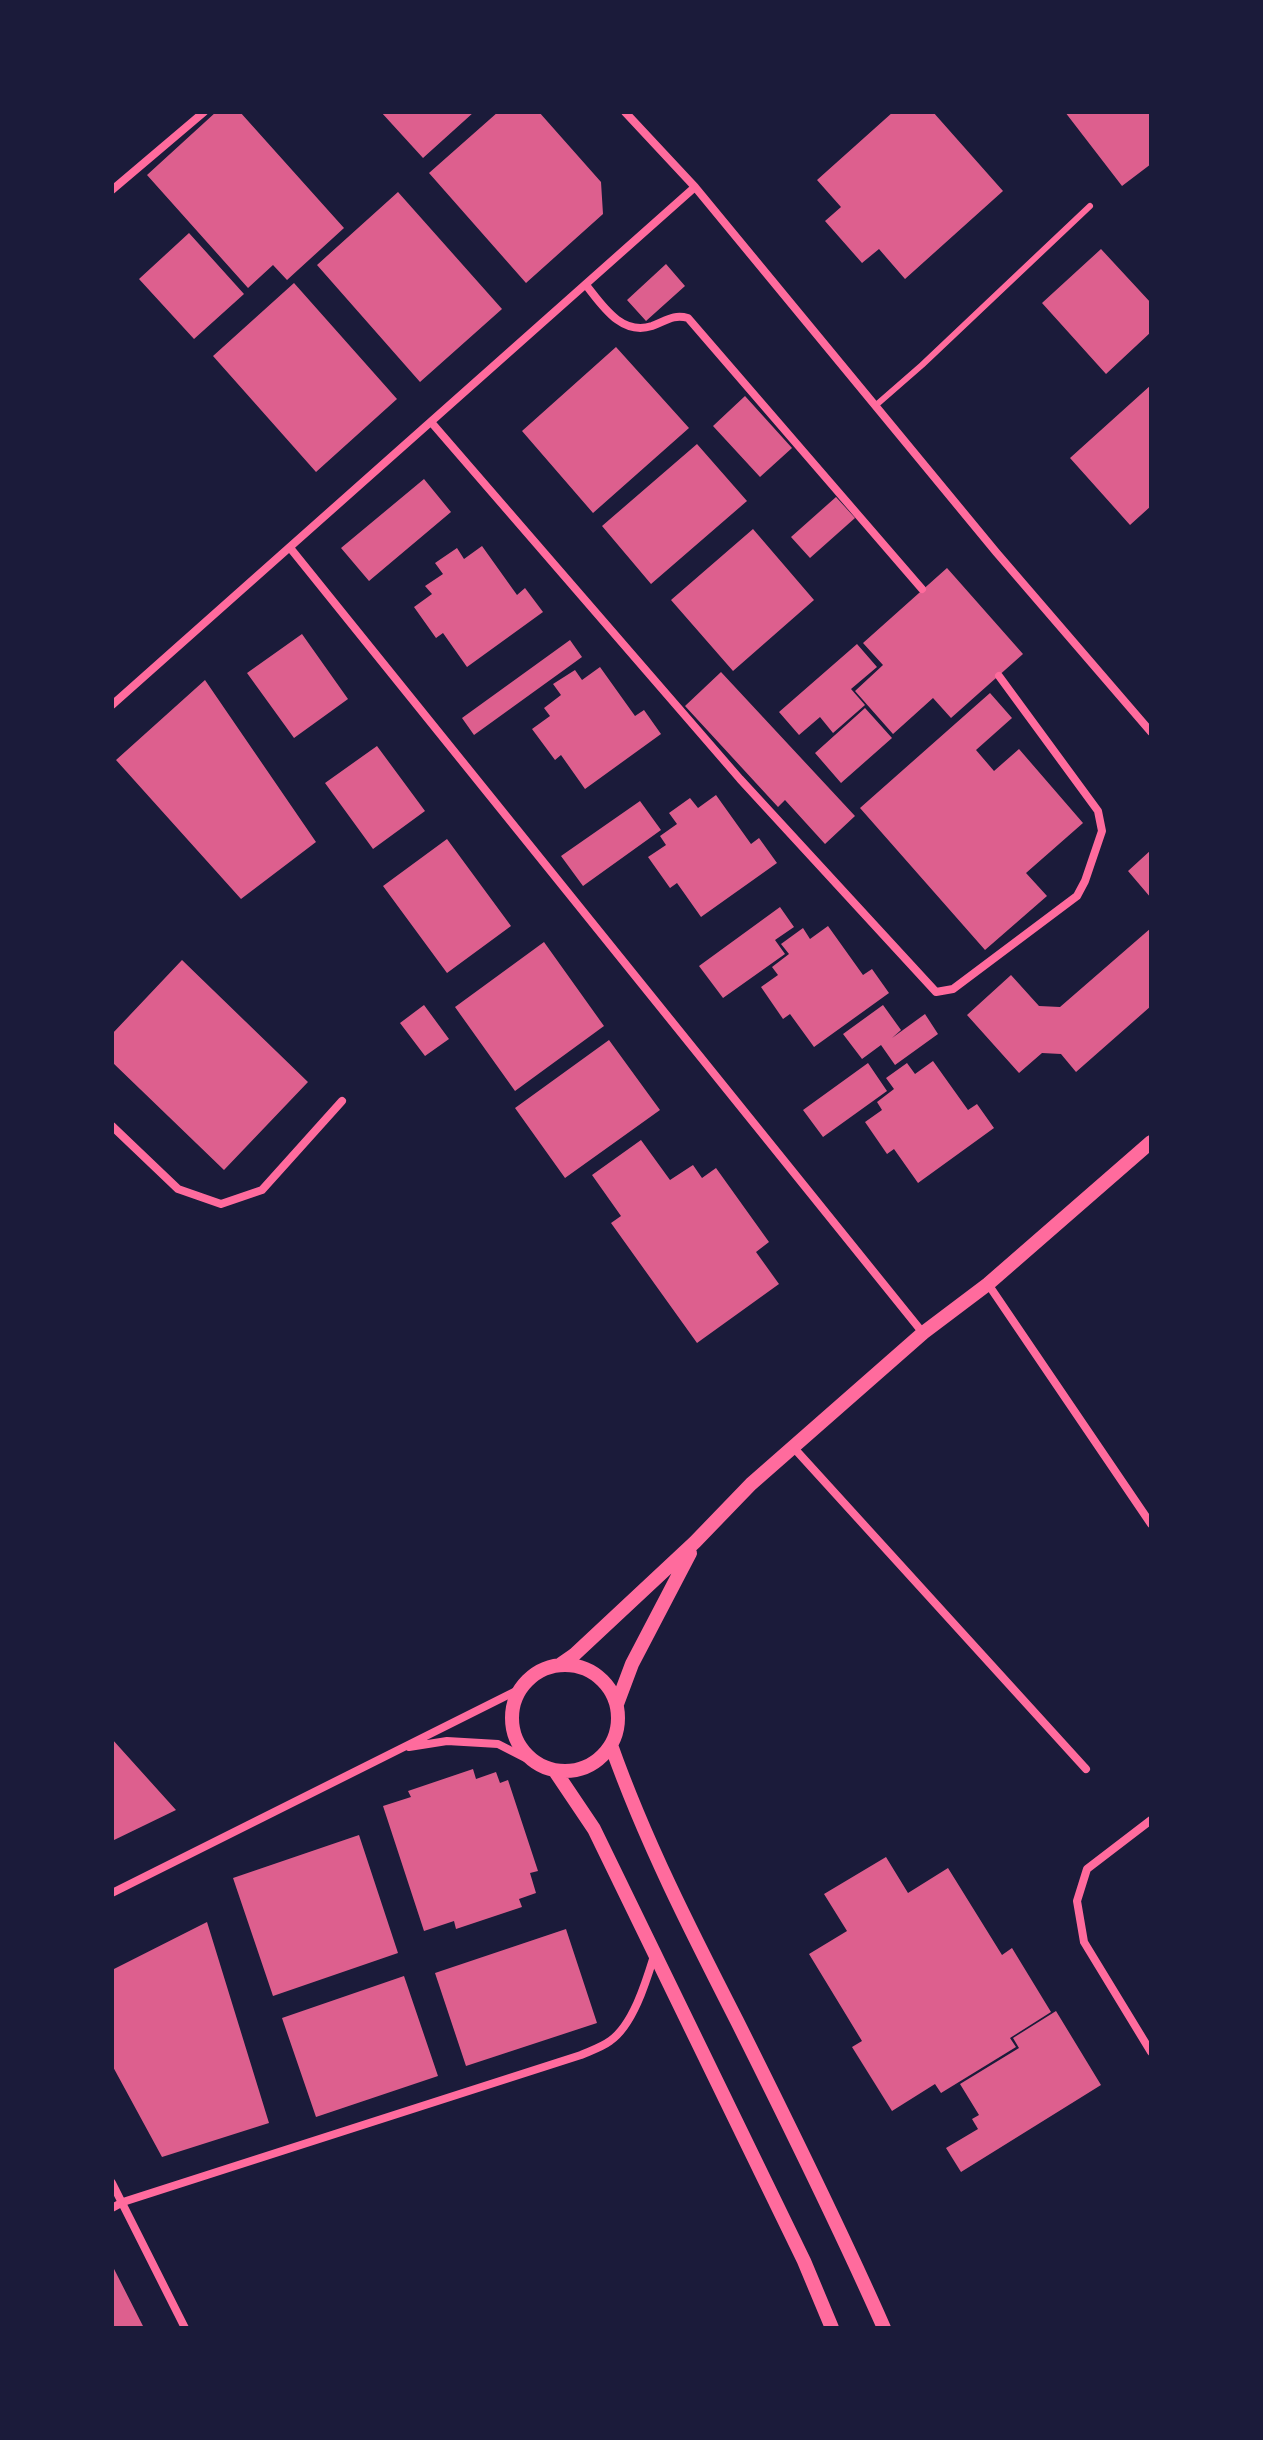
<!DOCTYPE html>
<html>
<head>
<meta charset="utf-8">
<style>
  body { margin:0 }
  #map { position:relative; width:1263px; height:2440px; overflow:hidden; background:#1b1b3a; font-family:"Sofia Sans Condensed",sans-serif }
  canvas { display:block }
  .frame { position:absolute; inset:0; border:114px solid #1b1b3a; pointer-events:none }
</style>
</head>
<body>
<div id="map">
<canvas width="1263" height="2440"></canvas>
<div class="frame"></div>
</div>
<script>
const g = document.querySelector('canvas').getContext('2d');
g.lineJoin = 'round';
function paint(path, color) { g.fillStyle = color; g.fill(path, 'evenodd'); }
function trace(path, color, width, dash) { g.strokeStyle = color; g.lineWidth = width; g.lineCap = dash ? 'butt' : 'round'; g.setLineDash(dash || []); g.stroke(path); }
const building = new Path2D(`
  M 216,112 L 240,112 L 344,228 L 287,280 L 273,265 L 248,288 L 147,175 Z
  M 381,112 L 474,112 L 423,158 Z
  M 498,112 L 539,112 L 601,182 L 603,214 L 526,283 L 429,173 Z
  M 893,112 L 933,112 L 1003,191 L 905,279 L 879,249 L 862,263 L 825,221 L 841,207 L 817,180 Z
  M 1065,112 L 1151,112 L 1151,164 L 1122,186 Z
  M 398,192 L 502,309 L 420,382 L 317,265 Z
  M 189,233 L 244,294 L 194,339 L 139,279 Z
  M 1101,249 L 1151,303 L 1151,332 L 1106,374 L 1042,303 Z
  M 666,264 L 685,286 L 646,321 L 627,300 Z
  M 294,283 L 397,399 L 316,472 L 213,356 Z
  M 616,347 L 689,428 L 593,513 L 522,431 Z
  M 1151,385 L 1151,506 L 1130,525 L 1070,458 Z
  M 745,396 L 792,448 L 760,477 L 713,426 Z
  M 697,444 L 747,501 L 651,584 L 602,526 Z
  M 424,479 L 451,512 L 369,581 L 341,548 Z
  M 836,497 L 855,518 L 810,558 L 791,537 Z
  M 753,529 L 814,600 L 733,671 L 671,600 Z
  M 482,546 L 517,595 L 525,588 L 543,612 L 467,667 L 443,633 L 436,638 L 414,607 L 432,594 L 425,586 L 443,574 L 435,563 L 457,548 L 464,559 Z
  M 947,568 L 1023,654 L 951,718 L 933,698 L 893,734 L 855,691 L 883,665 L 863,643 Z
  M 302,634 L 348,699 L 294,738 L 247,673 Z
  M 570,640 L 582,657 L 474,735 L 462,718 Z
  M 857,644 L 877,667 L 851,689 L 865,705 L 833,733 L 820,717 L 799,735 L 779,712 Z
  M 600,667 L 635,716 L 644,710 L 661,734 L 585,789 L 561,755 L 555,760 L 532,729 L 550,716 L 544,708 L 561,695 L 553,684 L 575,670 L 582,680 Z
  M 721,672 L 855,816 L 825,844 L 785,800 L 778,807 L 685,706 Z
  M 205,680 L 316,842 L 241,899 L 116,760 Z
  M 990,693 L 1012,718 L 976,750 L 994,771 L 1019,749 L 1083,823 L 1026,873 L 1047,896 L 985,950 L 860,808 Z
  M 865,708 L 892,738 L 841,783 L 815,753 Z
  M 377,746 L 425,811 L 373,849 L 325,783 Z
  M 716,795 L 751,844 L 759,838 L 777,863 L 701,917 L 677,883 L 670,888 L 648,857 L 666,845 L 660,836 L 677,824 L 669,813 L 690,798 L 698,808 Z
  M 640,801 L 661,830 L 583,886 L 561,856 Z
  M 447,839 L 511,926 L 447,973 L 383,886 Z
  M 1151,850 L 1151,898 L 1128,871 Z
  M 780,907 L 794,927 L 775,940 L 785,954 L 723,998 L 699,966 Z
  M 828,926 L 863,975 L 872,969 L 889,993 L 814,1047 L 790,1014 L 783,1019 L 761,987 L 778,975 L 772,967 L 789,954 L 781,944 L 803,928 L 810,939 Z
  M 1151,928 L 1151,1006 L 1076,1072 L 1061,1054 L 1042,1053 L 1019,1073 L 967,1015 L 1011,975 L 1039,1006 L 1060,1007 Z
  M 544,942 L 604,1026 L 515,1091 L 455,1007 Z
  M 182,960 L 308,1082 L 224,1170 L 112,1062 L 112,1034 Z
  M 424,1005 L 449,1039 L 425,1056 L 400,1023 Z
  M 883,1005 L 901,1030 L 892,1038 L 925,1014 L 938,1034 L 895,1065 L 881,1045 L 862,1059 L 843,1034 Z
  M 609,1040 L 660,1110 L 565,1178 L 515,1108 Z
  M 933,1061 L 968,1110 L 977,1104 L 994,1128 L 918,1183 L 894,1149 L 887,1154 L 865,1122 L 882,1110 L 877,1102 L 894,1089 L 886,1078 L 907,1063 L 915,1074 Z
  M 868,1063 L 887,1091 L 823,1137 L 803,1110 Z
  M 641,1140 L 670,1180 L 693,1165 L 702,1178 L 716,1168 L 769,1242 L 756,1252 L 779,1284 L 697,1343 L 611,1223 L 621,1216 L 592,1175 Z
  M 112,1739 L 176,1810 L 112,1841 Z
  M 473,1769 L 476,1779 L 496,1772 L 500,1783 L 508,1780 L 538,1871 L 530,1873 L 536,1893 L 519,1899 L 522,1907 L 456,1929 L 454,1921 L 424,1931 L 383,1806 L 411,1797 L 408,1791 Z
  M 359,1835 L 398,1953 L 273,1996 L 233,1878 Z
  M 886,1857 L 908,1893 L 948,1868 L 1002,1955 L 1012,1948 L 1051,2012 L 1010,2038 L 1016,2047 L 941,2093 L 935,2084 L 892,2111 L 852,2047 L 862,2041 L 809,1954 L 847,1931 L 824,1894 Z
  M 207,1922 L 269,2123 L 162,2157 L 112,2065 L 112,1970 Z
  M 566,1929 L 597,2023 L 466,2066 L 435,1973 Z
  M 404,1976 L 438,2076 L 316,2117 L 282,2018 Z
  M 1056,2011 L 1101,2085 L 961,2172 L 946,2148 L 978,2129 L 972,2119 L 979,2115 L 960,2084 L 1019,2048 L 1013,2038 Z
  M 112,2265 L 144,2328 L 112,2328 Z`);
const service = new Path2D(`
  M 875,406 L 922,365 L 1090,206`);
const minor = new Path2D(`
  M 625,112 L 695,187 L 996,552 L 1151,732
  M 112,190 L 204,112
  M 586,285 C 602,305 621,336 652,326 C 666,321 673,314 688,318 L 922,589
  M 431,422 L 740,779 L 936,992 L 953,989 L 1077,896 L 1085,881 L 1102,831 L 1098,811 L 999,676
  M 291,549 L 923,1333
  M 112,705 L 695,187
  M 112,1126 L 178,1189 L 221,1204 L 262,1190 L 342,1101
  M 988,1284 L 1151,1524
  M 793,1447 L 1086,1769
  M 409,1747 L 447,1741 L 498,1744 L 537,1764
  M 1151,1820 L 1087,1869 L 1077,1901 L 1084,1942 L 1151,2052
  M 112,1893 L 518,1690
  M 112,2183 L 185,2328
  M 112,2208 L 123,2202 L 581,2055 C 590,2051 602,2047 610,2041 C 633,2025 646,1982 654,1956`);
const tertiary = new Path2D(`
  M 561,1664 L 574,1655 L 695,1542 L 751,1484 L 923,1333 L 988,1284 L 1151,1142
  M512 1718a53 53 0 1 1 106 0a53 53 0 1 1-106 0Z
  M 617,1704 L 632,1664 L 690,1553
  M 611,1745 C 645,1841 691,1931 737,2021 C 788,2123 838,2224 884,2328
  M 555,1771 L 594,1829 L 804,2261 L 832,2328`);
paint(building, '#dd5f8e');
trace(service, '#ff6b9d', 6);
trace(minor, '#ff6b9d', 8);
trace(tertiary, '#ff6b9d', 14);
</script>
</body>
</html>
